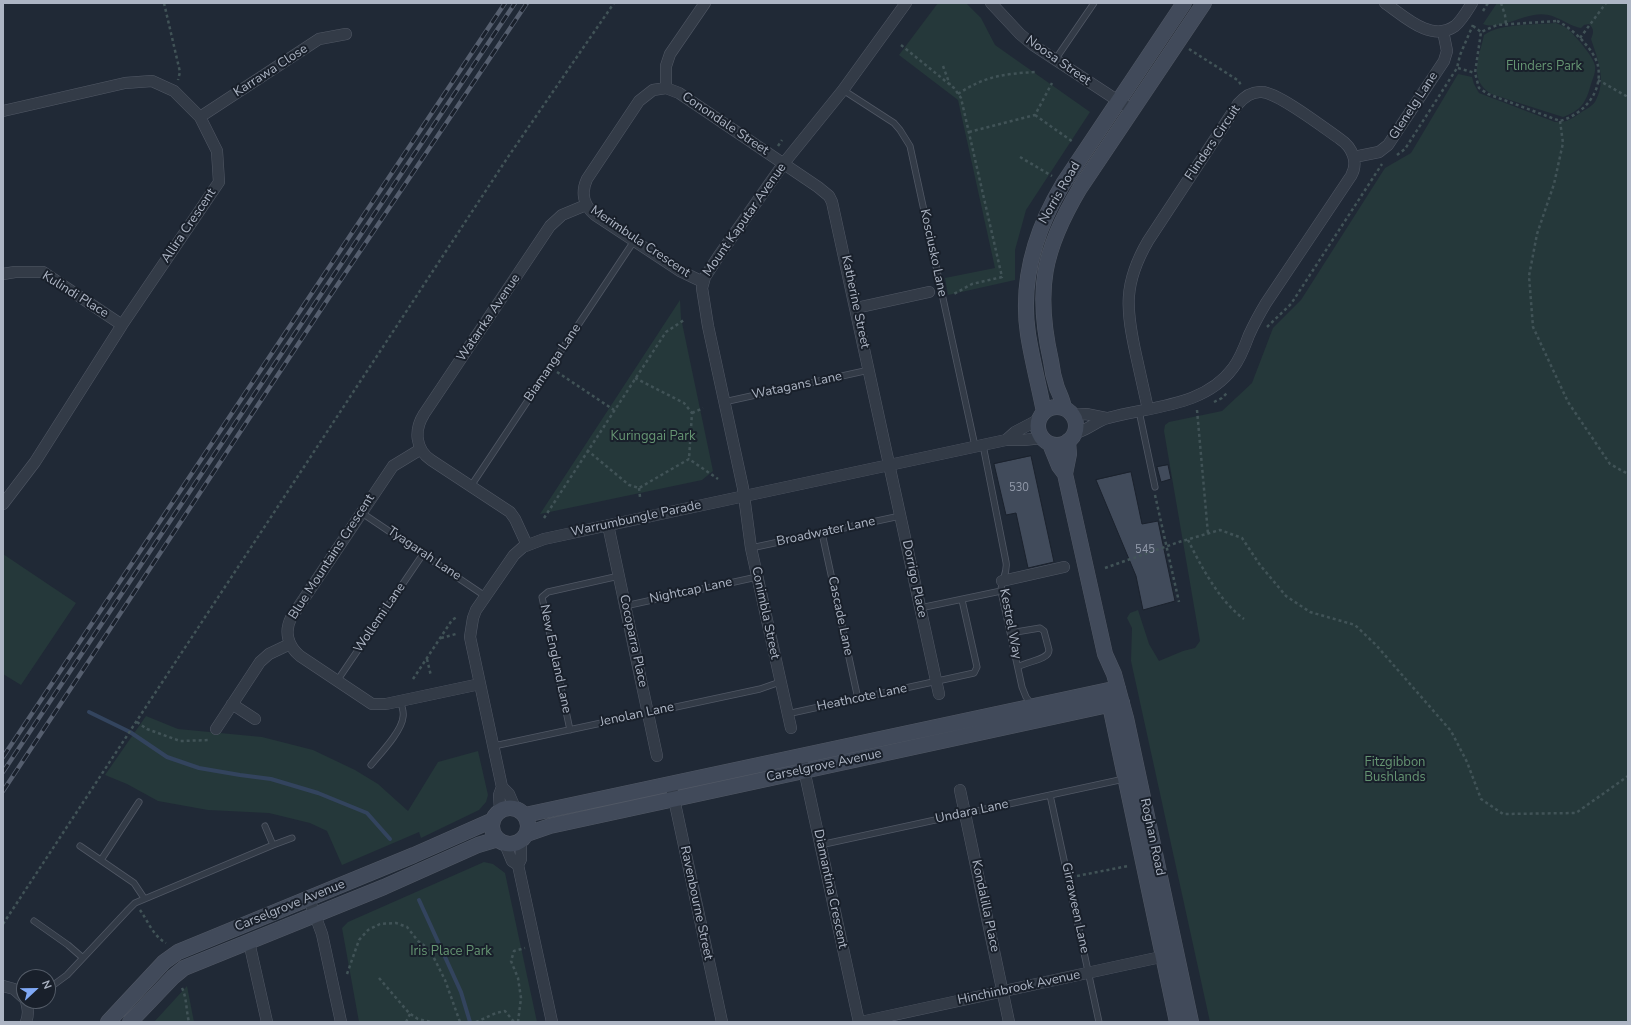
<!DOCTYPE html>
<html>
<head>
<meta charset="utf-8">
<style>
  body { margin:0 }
  #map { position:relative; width:1631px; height:1025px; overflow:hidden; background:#202936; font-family:"Nunito Sans",sans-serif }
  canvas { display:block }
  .frame { position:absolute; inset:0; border:4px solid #adb5c4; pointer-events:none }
  .north { position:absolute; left:16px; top:969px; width:40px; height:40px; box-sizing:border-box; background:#19202b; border:1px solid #545c68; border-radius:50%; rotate:68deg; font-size:11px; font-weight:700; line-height:16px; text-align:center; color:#adb5c4 }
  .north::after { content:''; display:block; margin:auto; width:14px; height:18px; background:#80a9f6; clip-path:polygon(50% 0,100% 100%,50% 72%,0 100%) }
</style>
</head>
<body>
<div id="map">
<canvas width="1631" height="1025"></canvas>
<div class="frame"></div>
<div class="north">N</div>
</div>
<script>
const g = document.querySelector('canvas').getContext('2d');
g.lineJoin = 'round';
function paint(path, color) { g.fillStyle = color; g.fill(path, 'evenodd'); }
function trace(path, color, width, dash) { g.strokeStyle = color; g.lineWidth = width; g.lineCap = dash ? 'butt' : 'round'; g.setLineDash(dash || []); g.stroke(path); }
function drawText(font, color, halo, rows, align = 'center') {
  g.font = font + ' "Nunito Sans",sans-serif'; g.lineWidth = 4; g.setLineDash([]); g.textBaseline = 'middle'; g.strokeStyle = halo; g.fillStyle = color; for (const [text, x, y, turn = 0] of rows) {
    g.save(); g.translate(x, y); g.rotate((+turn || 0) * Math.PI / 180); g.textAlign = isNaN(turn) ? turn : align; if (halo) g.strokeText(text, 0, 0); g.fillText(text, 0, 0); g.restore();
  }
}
const green = new Path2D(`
  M 938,3 L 966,3 L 981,18 L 995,45 L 1090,112 L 1026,210 L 1015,250 L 1015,280 L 948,295 L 945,278 L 995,268 L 958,100 L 899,55 Z
  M 1497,3 L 1628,3 L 1628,1022 L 1210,1022 L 1131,661 L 1132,628 L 1127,618 L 1130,613 L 1138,610 L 1149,644 L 1159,661 L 1183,651 L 1195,648 L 1200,641 L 1164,431 L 1165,425 L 1169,422 L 1222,411 L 1252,383 L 1273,328 L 1301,300 L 1385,168 L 1411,153 L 1458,74 L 1472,77 L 1474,84 L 1479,93 L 1555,122 C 1565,123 1572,119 1580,113 C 1585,110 1592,106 1595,102 C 1607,81 1598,60 1591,39 C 1594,32 1594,29 1589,24 L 1584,25 L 1581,28 C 1564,25 1555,11 1534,15 C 1520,17 1496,30 1483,24 Z
  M 1556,23 C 1561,25 1566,27 1570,31 C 1576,37 1594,57 1595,66 C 1596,72 1593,78 1591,84 C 1586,102 1582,110 1563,117 L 1491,94 C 1468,79 1479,58 1484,35 C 1501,23 1535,25 1556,23 Z
  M 680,300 L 681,318 L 713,471 L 702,480 L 540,514 Z
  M 3,554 L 76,603 L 21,685 L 3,674 Z
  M 146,716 L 178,729 L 262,737 L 313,750 L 355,770 L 378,784 L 408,811 L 438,762 L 478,751 L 488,795 L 486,802 L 479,810 L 421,838 L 419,832 L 342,865 L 327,831 L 310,823 L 269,813 L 208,810 L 158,801 L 127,784 L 105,775 Z
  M 484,862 L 493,864 L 505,873 L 537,1022 L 359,1022 L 342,928 L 348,922 Z
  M 187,986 L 194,1022 L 154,1022 Z`);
const stream = new Path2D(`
  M 89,712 L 130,732 L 167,757 L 199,768 L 240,775 L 271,779 L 318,793 L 367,813 L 390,839
  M 419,900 L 461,992 L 470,1022`);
const building = new Path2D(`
  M 1031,456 L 1054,562 L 1028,568 L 1016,513 L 1006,515 L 994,464 Z
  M 1168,465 L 1171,479 L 1161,482 L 1157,467 Z
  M 1131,472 L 1142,524 L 1158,521 L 1175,601 L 1143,610 L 1136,576 L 1096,480 Z`);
const path = new Path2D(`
  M 164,3 L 180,72 L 178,80
  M 1501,3 L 1505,15 L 1506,25
  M 1483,11 L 1488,3
  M 1557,21 C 1571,27 1595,50 1598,66 C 1603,92 1584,114 1560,121 L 1488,94 L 1479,88 L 1475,73 L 1481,32 L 1497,25 Z
  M 1473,26 L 1481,32
  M 1580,38 L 1606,3
  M 901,45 L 954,88 L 961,98 L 1002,277 L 972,284 L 952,295
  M 1189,49 L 1239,81 L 1241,86
  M 943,66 L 950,85
  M 1458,68 L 1475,73
  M 1598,80 L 1628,97
  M 958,94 C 985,76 1003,74 1035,72
  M 1035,115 L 1073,142
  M 1560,121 L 1563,143 L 1554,184 L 1537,234 L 1529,276 L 1533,327 L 1568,402 L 1610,464 L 1628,474
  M 969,132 L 1035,115 L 1052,83
  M 778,146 L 782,140
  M 1397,155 L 1405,149 L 1457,68 L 1460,55 L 1473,25
  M 1020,157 L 1052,176
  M 1267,327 L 1291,304 L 1382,164
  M 557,372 L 614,410
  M 635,378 L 684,403 L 692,413 L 689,459
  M 1214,402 L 1222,398 L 1228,392
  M 1197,410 L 1208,534
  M 692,413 L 703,408
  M 587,450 L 629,485 L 639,488 L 689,459 L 718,479
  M 639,488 L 640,497
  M 1155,495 L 1179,602
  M 544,518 L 666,332 L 684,320
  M 1188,540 C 1201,566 1219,601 1244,619
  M 1105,568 L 1179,542 L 1220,530 L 1242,538 L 1260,565 L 1286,596 L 1310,612 L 1355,625 L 1376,645 L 1451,731 L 1467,762 L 1481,799 L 1503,814 L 1576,813 L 1628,776
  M 441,638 L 456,634
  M 427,659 L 431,676
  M 413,679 L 452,620 L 457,617
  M 137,722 L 147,729 L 180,741 L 210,740
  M 1077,876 L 1128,866
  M 140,910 C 148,921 153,936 166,943
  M 3,924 L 508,157 L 614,3
  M 347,974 L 359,940 L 368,930 L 380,924 L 396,923 L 407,927 L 418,941 L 426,947 L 433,956 L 445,980 L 460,1022
  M 379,978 L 409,1013 L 418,1019 L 431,1022
  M 182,988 C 187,998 186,1011 189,1022
  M 406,1022 L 410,1014
  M 476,1022 L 496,1013 L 505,1011 L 514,1022
  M 518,1022 L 521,998 L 518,978 L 511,961 L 514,951 L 525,948`);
const lane = new Path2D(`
  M 1055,60 L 1094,3
  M 843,90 L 894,123 L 900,130 L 910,146 L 975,446
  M 724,402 L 869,370
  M 1139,411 L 1155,487
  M 983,445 L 1006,562 C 1008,573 1001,580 1001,591 L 1022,687 L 1026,697 L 1032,705
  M 471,486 L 634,241
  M 362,513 L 485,596
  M 822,533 L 858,699
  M 751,548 L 900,516
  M 625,606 L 757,577
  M 920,608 L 1001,591
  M 1010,631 L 1016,632 L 1040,628 L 1044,631 L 1049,650 C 1049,660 1027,661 1018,667
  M 337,681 L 423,554
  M 787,714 L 974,673 L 977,667 L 962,600
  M 570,730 L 542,597 L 548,592 L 619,576
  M 494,746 L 760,689 L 780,682
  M 371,765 C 380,754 402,731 403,717 C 404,712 402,706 400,701
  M 1050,795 L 1099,1022
  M 265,826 L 273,845 L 292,838
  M 820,845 L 1124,779
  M 80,846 L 134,883 L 144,898
  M 101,860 L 139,802
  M 34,921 L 68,945 L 83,958
  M 48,989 L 67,975 L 128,910 L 135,903 L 273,845`);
const street = new Path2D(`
  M 991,3 L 1020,34 L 1033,45 L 1132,110
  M 1385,3 C 1404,16 1431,43 1455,26 C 1462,20 1467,11 1472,3
  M 666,88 L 679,93 L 818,187 L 829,196 L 832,202 L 939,694
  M 3,111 L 125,83 L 152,81 L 174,91 L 200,117 L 217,151 L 219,182 L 122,325 L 35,462 L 3,504
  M 200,117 L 319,39 L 346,34
  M 1354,157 L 1379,152 L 1388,145 L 1444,61 L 1447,51 L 1443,31
  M 3,274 L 15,272 L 43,272 L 122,325
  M 703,282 L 680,271 L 595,215 C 583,205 581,192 587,179 L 639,101 L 653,90 L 666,88 L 666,66 L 670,54 L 705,3
  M 856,308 L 929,292
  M 1072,415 L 1086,414 L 1106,418
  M 1075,433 C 1087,431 1096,421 1108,418 C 1151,406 1204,407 1233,368 C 1240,359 1245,346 1249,335 C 1254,324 1260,313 1266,303 L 1351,176 C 1359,162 1352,147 1340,139 C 1324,128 1279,93 1262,92 C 1252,91 1244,97 1238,104 L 1148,241 C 1123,284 1126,309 1136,355 C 1140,373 1144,391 1148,409
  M 1006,440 L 1015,432 L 1038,420
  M 421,449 L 393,466 L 291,618 C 284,632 288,646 300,656 L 372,704 L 386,704 L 480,684
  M 608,525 L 657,756
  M 527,545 L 515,519 L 510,512 L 431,460 C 415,449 414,430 424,414 L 550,226 L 562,215 L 586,205
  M 1002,581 L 1064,567
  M 232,704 L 255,719
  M 791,728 L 751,548 L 743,488 L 708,326 L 702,288 L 705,277 L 718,257 L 784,163 L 843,90 L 906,3
  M 216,729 L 260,662 L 269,654 L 290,644
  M 803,765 L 859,1022
  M 671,785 L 722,1022
  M 960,790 L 1009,1022
  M 515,808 L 509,794 L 502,787 L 470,637 L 473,618 L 476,610 L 514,555 L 523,547 L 544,539 L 1006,440 L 1024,440 L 1042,438
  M 500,810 L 499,795 L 502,787
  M 521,841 L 521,859 L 518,865 L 552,1022
  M 505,844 L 512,861 L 518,865
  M 309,899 L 322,934 L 341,1022
  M 249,942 L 267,1022
  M 3,986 L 14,989 L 24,998
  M 26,1001 C 28,1009 29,1014 26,1022
  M 861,1022 L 1170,955`);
const secondary = new Path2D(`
  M1038 426a19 19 0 1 1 38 0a19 19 0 1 1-38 0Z
  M 1064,408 C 1063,401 1060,395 1057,388 C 1054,379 1052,370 1051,361 C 1035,290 1043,250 1080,188 L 1204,3
  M 1044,412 C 1039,386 1032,360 1028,334 C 1020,280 1036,229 1063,184 L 1184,3
  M 1068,441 L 1069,454 L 1065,474 L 1105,654 L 1114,674 L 1126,718 L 1191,1022
  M 1050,444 L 1059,466 L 1065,474
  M 1108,696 L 1177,1022
  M492 826a18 18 0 1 1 36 0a18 18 0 1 1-36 0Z
  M 525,815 L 1118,688
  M 527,834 L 550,826 L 1122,702
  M 108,1022 L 164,962 L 178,952 L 414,855 L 493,820
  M 130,1022 L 173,977 L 184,968 L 384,887 L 478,845 L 498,839`);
const rail = new Path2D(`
  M 3,757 L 505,3
  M 3,772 L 515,3
  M 3,791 L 328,299 L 527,3`);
const numberNames = [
  ["530",1019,488],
  ["545",1145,550]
];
const streetNames = [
  ["Noosa Street",1058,61,35],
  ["Karrawa Close",271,71,-33],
  ["Glenelg Lane",1414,106,-57],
  ["Conondale Street",725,124,34],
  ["Flinders Circuit",1213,143,-56],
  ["Norris Road",1060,193,-60],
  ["Mount Kaputar Avenue",745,220,-55],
  ["Allira Crescent",189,226,-56],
  ["Merimbula Crescent",640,242,34],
  ["Kosciusko Lane",933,253,78],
  ["Kulindi Place",75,295,32],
  ["Katherine Street",855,302,78],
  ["Watarrka Avenue",489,318,-56],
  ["Biamanga Lane",553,363,-56],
  ["Watagans Lane",797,386,-12],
  ["Warrumbungle Parade",636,519,-12],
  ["Broadwater Lane",826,532,-12],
  ["Tyagarah Lane",424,554,34],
  ["Blue Mountains Crescent",332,557,-57],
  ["Dorrigo Place",914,579,78],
  ["Nightcap Lane",691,591,-12],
  ["Conimbla Street",765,613,78],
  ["Cascade Lane",840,616,78],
  ["Wollemi Lane",380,618,-56],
  ["Kestrel Way",1010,624,79],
  ["Cocoparra Place",633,641,78],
  ["New England Lane",555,659,78],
  ["Heathcote Lane",862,698,-12],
  ["Jenolan Lane",637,715,-12],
  ["Carselgrove Avenue",824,766,-12],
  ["Undara Lane",972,812,-12],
  ["Roghan Road",1152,837,78],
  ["Diamantina Crescent",830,889,78],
  ["Ravenbourne Street",696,903,78],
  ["Carselgrove Avenue",290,906,-22],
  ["Kondalilla Place",985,906,78],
  ["Girraween Lane",1075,908,78],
  ["Hinchinbrook Avenue",1019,988,-12]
];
const parkNames = [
  ["Flinders Park",1544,67],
  ["Kuringgai Park",653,437],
  ["Fitzgibbon",1395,763],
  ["Bushlands",1395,778],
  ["Iris Place Park",451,952]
];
paint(green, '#25383a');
trace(stream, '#33445e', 4);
paint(building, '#414b5b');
trace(building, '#1b222d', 1);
trace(lane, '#515865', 7);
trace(street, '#515865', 12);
trace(secondary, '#515865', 16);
trace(path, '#415357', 2.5, [3, 3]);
trace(lane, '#333b47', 5.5);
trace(street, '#333b47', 11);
trace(secondary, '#414a5a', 15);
trace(rail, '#555e6e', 4.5);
trace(rail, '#19202b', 3, [9]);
drawText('11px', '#929aaa', null, numberNames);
drawText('13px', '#adb5c4', '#19202b', streetNames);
drawText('13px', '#659472', '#19202b', parkNames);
</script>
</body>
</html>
